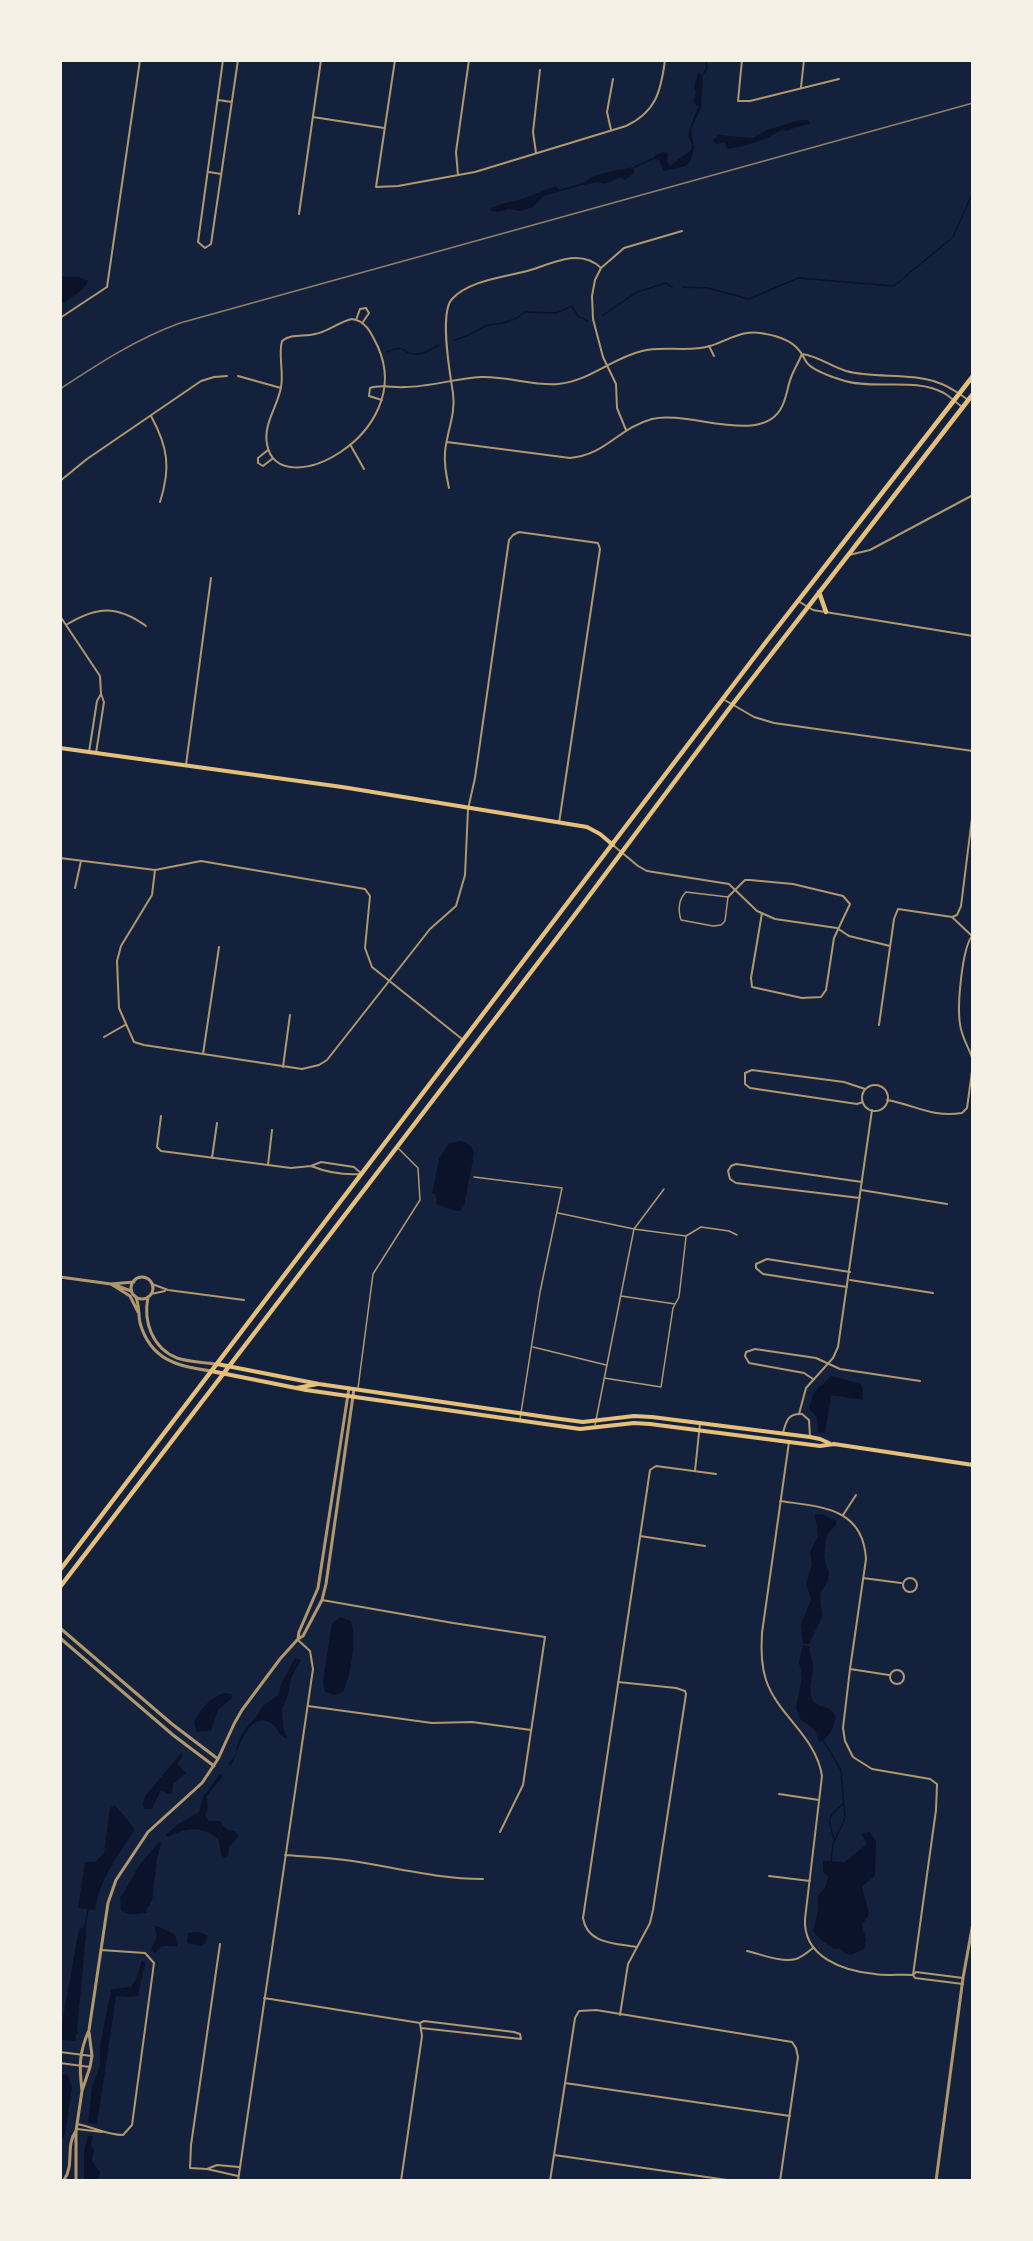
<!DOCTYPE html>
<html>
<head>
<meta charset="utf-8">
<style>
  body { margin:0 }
  #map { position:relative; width:1033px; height:2241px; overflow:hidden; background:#14213d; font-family:"DM Sans",sans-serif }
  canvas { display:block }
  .frame { position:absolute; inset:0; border:62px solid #f6f1e7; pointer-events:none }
</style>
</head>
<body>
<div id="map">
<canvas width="1033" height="2241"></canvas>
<div class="frame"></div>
</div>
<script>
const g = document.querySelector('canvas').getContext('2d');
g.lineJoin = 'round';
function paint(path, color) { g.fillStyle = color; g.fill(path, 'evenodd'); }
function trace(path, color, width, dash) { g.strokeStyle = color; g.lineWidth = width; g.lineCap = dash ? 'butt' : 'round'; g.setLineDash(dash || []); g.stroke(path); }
const water = new Path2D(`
  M 698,72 L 703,76 L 701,108 L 691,129 L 694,147 L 691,160 L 686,166 L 664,171 L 659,160 L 654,159 L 654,156 L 663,152 L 668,153 L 667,161 L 670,166 L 691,150 L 692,144 L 688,136 C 690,127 694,115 699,107 L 693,102 L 696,92 L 694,88 Z
  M 800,120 L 808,120 L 810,124 L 796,127 L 788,131 L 782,130 C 764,141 747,146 727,149 L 725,143 L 716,144 L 713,140 L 719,135 L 753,138 L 767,130 Z
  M 634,167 L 634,173 L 625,180 L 621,177 L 605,184 L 597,182 L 583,185 C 589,173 620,170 634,167 Z
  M 556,186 L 561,191 L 544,196 L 533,207 L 520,211 L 509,209 L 498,212 L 490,211 L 491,208 L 501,204 L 519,200 Z
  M 60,276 L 79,277 L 88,281 C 83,292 70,298 60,305 Z
  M 461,1141 L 471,1146 L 474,1154 L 464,1206 L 460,1211 L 453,1210 L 436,1204 L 437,1199 L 435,1194 L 432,1194 L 439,1159 L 449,1143 Z
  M 831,1376 L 861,1384 L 863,1389 L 862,1400 L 831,1395 L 825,1433 L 818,1433 L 817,1417 L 809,1409 L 813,1395 L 818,1387 L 822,1385 Z
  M 821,1514 L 837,1521 L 835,1526 L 827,1535 L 824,1557 L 829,1573 L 828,1580 L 820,1594 L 822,1617 L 809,1644 L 803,1644 L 801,1624 L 811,1600 L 806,1583 L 812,1565 L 810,1552 L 818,1536 L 815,1515 Z
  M 341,1617 L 351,1621 C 357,1637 351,1677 343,1692 L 334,1695 L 325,1692 L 323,1681 L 332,1623 Z
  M 803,1645 L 810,1646 C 809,1653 812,1658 813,1665 C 814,1674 806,1693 814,1702 C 823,1710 830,1703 836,1718 C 833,1729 830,1737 819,1742 L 815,1730 L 800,1719 L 796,1708 L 802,1677 L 799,1662 Z
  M 295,1658 L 301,1660 L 291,1678 L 288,1695 L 282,1709 L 283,1727 L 287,1738 C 278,1737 279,1728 271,1723 C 248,1709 237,1754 231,1766 L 228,1764 L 235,1755 L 239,1739 L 246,1728 L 256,1717 L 263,1706 L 278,1695 L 281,1684 Z
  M 224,1693 L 232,1694 L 232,1698 L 218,1710 L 211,1731 L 197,1732 L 194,1723 C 198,1711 211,1697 224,1693 Z
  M 182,1752 L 182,1757 L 177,1764 L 186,1773 L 173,1784 L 172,1793 L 169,1794 L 161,1790 L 152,1809 L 145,1809 L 143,1804 L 145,1796 Z
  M 220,1774 L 223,1776 L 206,1797 L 208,1807 L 205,1816 L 209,1821 L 219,1821 C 222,1823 224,1828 227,1829 C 233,1832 237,1829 238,1837 L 229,1847 L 228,1856 L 225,1858 L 221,1855 L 219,1841 C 206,1825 184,1827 169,1837 L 166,1835 L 178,1824 L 199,1812 L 203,1797 Z
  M 115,1805 L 134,1828 L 134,1831 C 117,1857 100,1879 95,1910 L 78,1908 L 85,1862 L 95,1862 L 104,1853 L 110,1808 Z
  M 870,1832 L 876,1841 L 875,1876 L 862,1886 L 869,1914 L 862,1925 L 866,1939 L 864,1949 L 851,1955 L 846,1954 L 839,1948 L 835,1949 C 826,1944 819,1939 813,1931 L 818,1910 L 818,1896 L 826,1886 L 828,1876 L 823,1872 L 823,1861 L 845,1862 L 867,1844 L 861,1834 Z
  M 159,1842 L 161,1844 L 157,1858 L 152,1901 L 146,1910 L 147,1913 C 138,1913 129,1917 121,1910 L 120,1896 L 122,1896 L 140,1864 Z
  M 154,1925 L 173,1933 L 176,1937 L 177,1946 L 162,1946 L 155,1953 L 151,1950 L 157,1936 Z
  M 84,1927 L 86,1928 L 86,1935 L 77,2031 L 79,2033 L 76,2034 L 75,2041 L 62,2040 L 60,2034 L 79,1929 Z
  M 199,1932 L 207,1935 L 206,1943 L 201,1946 L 187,1943 L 188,1933 Z
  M 142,1960 L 146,1964 L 143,1972 L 138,1996 L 129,1997 L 116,1996 L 97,2124 L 88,2123 L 92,2087 L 100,2065 L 100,2046 L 111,1989 L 131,1987 L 136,1979 Z
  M 65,2074 L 68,2076 L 72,2087 L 65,2134 L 62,2139 L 60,2139 L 60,2077 Z
  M 88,2136 L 93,2136 L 91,2146 L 94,2150 L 92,2161 L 100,2172 L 98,2181 L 87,2181 L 84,2178 L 84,2151 Z`);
const stream = new Path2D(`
  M 703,74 L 707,69 L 706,60
  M 635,167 L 654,158
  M 561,190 L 583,184
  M 682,287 L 708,288 L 749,299 L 798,278 L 894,286 L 953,237 L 973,192
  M 602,316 L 637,292 L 666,283 L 672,287
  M 455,340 L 469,335 L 487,325 L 504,323 L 517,318 L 525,312 L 556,313 L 572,306 L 578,316 L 588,321
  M 387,352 C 407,343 401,354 415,354 C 423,355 433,348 439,345
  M 823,1740 L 841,1770 L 845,1818 L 833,1844 L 831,1863
  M 834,1840 C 829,1818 825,1819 843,1804
  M 85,1927 L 88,1909`);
const service = new Path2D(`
  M 686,892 L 728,897 L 725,921 L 721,925 L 713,926 L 681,920 C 678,910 678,900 686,892 Z
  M 474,1177 L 562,1188 L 540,1292 L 520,1419
  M 558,1213 L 634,1229 L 664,1189
  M 621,1296 L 675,1304
  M 533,1347 L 606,1365
  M 604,1378 L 661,1387 L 673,1308 L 679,1297 L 686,1237
  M 358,1388 L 373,1274 L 420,1200 L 418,1168 L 399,1149
  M 595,1425 L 634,1229 L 686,1236 L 701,1227 L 729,1231 L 737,1235`);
const minor = new Path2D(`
  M 223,60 L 198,242 L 205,248 L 211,244 L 238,60
  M 395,60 L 376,187 L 398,186 L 475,172 L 626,126 C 656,112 661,91 665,60
  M 742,60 L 738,101 L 750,101 L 839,79
  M 801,87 L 804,60
  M 218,100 L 232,102
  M 313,117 L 384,128
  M 611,130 L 607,112 L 613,79
  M 536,153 L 533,132 L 540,70
  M 209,172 L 221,174
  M 458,175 L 456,152 L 469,60
  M 299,214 L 321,60
  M 60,318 L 107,287 L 140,60
  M 352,319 C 367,321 372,335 378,347 C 417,435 277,506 267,444 C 263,424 278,406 281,387 C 284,371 278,356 282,341 C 291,333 304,337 315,334 C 328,332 338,322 352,319 Z
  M 356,320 L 360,309 L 366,308 L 369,313 L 363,322
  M 709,346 L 714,356
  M 802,354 C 818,356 830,366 846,371 C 876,379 909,372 939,383 C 949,386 958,393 967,399
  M 238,376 L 281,388
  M 382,400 L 369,396 L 370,388 C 381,384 393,388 405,387 C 431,387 456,378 481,377 C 507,376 533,386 558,384 C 590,381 612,358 642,351 C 664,345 688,353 710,346 C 729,340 744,328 766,334 C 777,336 791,341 798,349 C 803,354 804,360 808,364 C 816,372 835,378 845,381 C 877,390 914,377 944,393 C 950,397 956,402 962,407
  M 151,416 C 168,447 171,468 160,502
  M 626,430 L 617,408 L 616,384 L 603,357 L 593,319 L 592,296 L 595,280 L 601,268 L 624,248 L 682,231
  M 447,442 L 570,458 C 606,455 618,428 652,419 C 687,410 758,445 780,410 C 787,400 787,386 792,375 C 795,368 799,361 802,354
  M 351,446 L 364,469
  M 268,450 L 258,458 L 258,463 L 263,466 L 272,459
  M 60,481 L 87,459 L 201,381 L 214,377 L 227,376
  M 449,488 C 446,475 444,464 445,452 C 447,431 456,414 453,393 C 450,374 439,313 452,299 C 471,278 512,277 537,268 C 558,260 583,250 601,268
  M 849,555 L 870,550 L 973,495
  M 798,601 L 813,610 L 973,636
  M 60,616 L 100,676 L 101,694 L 104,702 L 96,753
  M 66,625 C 97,606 117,605 146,626
  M 723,699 L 754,717 L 774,723 L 973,751
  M 89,752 L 97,701 L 101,694
  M 186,765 L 211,578
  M 614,846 L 638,866 L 647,871 L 729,884 L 757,911 L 775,919 L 837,928 L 849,936 L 890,946
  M 60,858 L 155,870 L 201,861 L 365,889 L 370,896 L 365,948 L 372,967 L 462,1039
  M 155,870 L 152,895 L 121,946 L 117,961 L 119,1008 L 134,1042 L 144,1045 L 302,1069 L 319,1065 L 327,1060 L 430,929 L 456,906 L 465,875 L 468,809 L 475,778 L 509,540 L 513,535 L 519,532 L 598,543 L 600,549 L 559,823
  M 75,888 L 81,861
  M 728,897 L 745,880 L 750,880 L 793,884 L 843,896 L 850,904 L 834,938 L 826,990 L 821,997 L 802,998 L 752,987 L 751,978 L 762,913
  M 952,917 L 972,936 C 962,949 957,1006 960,1024 C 961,1036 969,1048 973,1060
  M 952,917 L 957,915 L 961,906 L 973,810
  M 879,1025 L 894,919 L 898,909 L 952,917
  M 104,1037 L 125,1025
  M 203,1054 L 219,947
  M 283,1067 L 290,1015
  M862 1098a13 13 0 1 1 26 0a13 13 0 1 1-26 0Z
  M 887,1100 C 916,1105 932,1118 962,1113 L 967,1108 L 973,1064
  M 863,1102 L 857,1104 L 750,1088 L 745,1084 L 745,1073 L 752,1070 L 844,1082 L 865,1089
  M 161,1116 L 157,1147 L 161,1151 L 291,1168 L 311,1166 L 321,1162 L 354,1167 L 362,1174
  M 212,1158 L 217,1123
  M 268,1165 L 272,1130
  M 311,1166 C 326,1172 345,1175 361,1174
  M 861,1190 L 947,1204
  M 860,1198 L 736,1183 L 730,1179 L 728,1171 L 731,1166 L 736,1164 L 862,1182
  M 850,1280 L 933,1293
  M 152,1284 L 168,1290 L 244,1300
  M 847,1287 L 763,1274 L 756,1268 L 756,1264 L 767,1259 L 850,1272
  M 151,1294 L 165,1291
  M 813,1379 L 804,1373 L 749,1363 L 745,1356 L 746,1352 L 755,1349 L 816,1358 L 840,1369 L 920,1381
  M 799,1414 L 806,1388 L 833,1358 L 838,1347 L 872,1110
  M 783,1433 C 786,1421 788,1413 802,1414 L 809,1420 L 810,1437
  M 789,1442 L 762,1633 C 761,1648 761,1665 766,1680 C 778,1716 816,1736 822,1776 L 805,1919 C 803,1957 843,1971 875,1974 C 887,1976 900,1974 913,1975 L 916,1972 L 963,1978
  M 695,1471 L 700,1423
  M 780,1501 C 821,1507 863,1507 866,1559 L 850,1669 L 843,1728 L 845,1741 L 853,1757 L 872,1769 L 930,1779 L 937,1784 L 936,1810 L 913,1975 L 915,1978 L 963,1984
  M 843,1515 L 856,1495
  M 640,1536 L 705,1546
  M903 1585a7 7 0 1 1 14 0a7 7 0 1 1-14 0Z
  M 863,1578 L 901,1583
  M 322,1600 L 453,1623 L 545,1637 L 523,1785 L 500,1832
  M 850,1669 L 889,1675
  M890 1677a7 7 0 1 1 14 0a7 7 0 1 1-14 0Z
  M 618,1682 L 676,1688 L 685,1691 L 686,1694 L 653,1910 L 650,1923 L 628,1964 L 620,2015
  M 308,1706 L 432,1723 L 472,1722 L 531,1730
  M 779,1794 L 819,1800
  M 285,1855 C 310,1857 335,1858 359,1862 C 401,1869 440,1879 483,1879
  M 769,1876 L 810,1881
  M 220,1944 L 191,2145 L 190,2168 L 207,2169 L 238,2176
  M 636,1947 C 615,1943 587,1944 583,1918 L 650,1470 L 656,1466 L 716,1474
  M 747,1951 C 761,1954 781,1963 796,1959 C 802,1957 808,1952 813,1948
  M 264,1998 L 420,2023 L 424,2021 L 514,2032 L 520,2034 L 521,2039 L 421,2028
  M 60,2052 L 92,2056
  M 60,2063 L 90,2067
  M 565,2083 L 790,2116
  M 77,2124 C 94,2127 106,2135 123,2135 L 132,2125 L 154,1963 L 145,1953 L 101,1950
  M 77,2129 L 102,2132
  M 554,2155 L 734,2181
  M 207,2169 L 217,2165 L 239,2167
  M 238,2181 L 313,1669 L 310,1651 L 298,1640
  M 401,2181 L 422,2036 L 420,2023
  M 550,2181 L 575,2018 L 579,2011 L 596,2010 L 792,2042 L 796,2048 L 798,2057 L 780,2181`);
const tertiary = new Path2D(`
  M 60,1277 L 111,1284 L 134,1282
  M131 1288a11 11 0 1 1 22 0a11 11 0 1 1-22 0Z
  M 111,1284 L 130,1296 L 138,1312
  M 115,1285 L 131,1291
  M 135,1296 C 140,1304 138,1314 140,1323 C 151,1361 178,1366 211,1371
  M 148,1297 C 143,1321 152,1348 177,1358 C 188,1362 203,1362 215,1364
  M 60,1628 L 172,1724 L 218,1759
  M 60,1638 L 173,1735 L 214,1766
  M 298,1639 L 299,1632 L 318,1588 L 349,1388
  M 82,2091 C 79,2066 79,2053 89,2030 L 108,1903 L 116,1880 L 148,1832 L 202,1783 L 218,1759 L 234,1724 L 242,1710 L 280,1659 L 298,1639 L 303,1636 L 322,1600 L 326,1584 L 354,1389
  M 64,2180 C 75,2164 65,2146 76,2131
  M 76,2181 L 76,2131 L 82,2091 L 90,2067 L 92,2056 L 89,2032
  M 936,2181 L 963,1978 L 973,1923`);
const secondary = new Path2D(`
  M 60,748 L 342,787 L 587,827 L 600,834 L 613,845
  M 217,1364 L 319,1384 L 553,1418 L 583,1422 L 634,1416 L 652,1417 L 810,1437 L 820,1439 L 829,1443
  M 211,1371 L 306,1390 L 580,1429 L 634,1423 L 650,1424 L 820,1446 L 834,1444 L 973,1465
  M 296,1388 L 318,1384
  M 63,2181 L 74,2181`);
const primary = new Path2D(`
  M 819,592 L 826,612
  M 60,1570 L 766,642 L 973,376
  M 60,1587 L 580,908 L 732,705 L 973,394`);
const rail = new Path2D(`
  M 60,389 C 98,364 136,339 180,323 L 973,103`);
paint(water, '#0b132b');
trace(stream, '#0b132b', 1.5);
trace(service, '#b1986c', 1.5);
trace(minor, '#b1986c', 2);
trace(tertiary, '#b1986c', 3);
trace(secondary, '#e5c07b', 4);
trace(primary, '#e5c07b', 4.5);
trace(rail, '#918062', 1.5);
</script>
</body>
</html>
